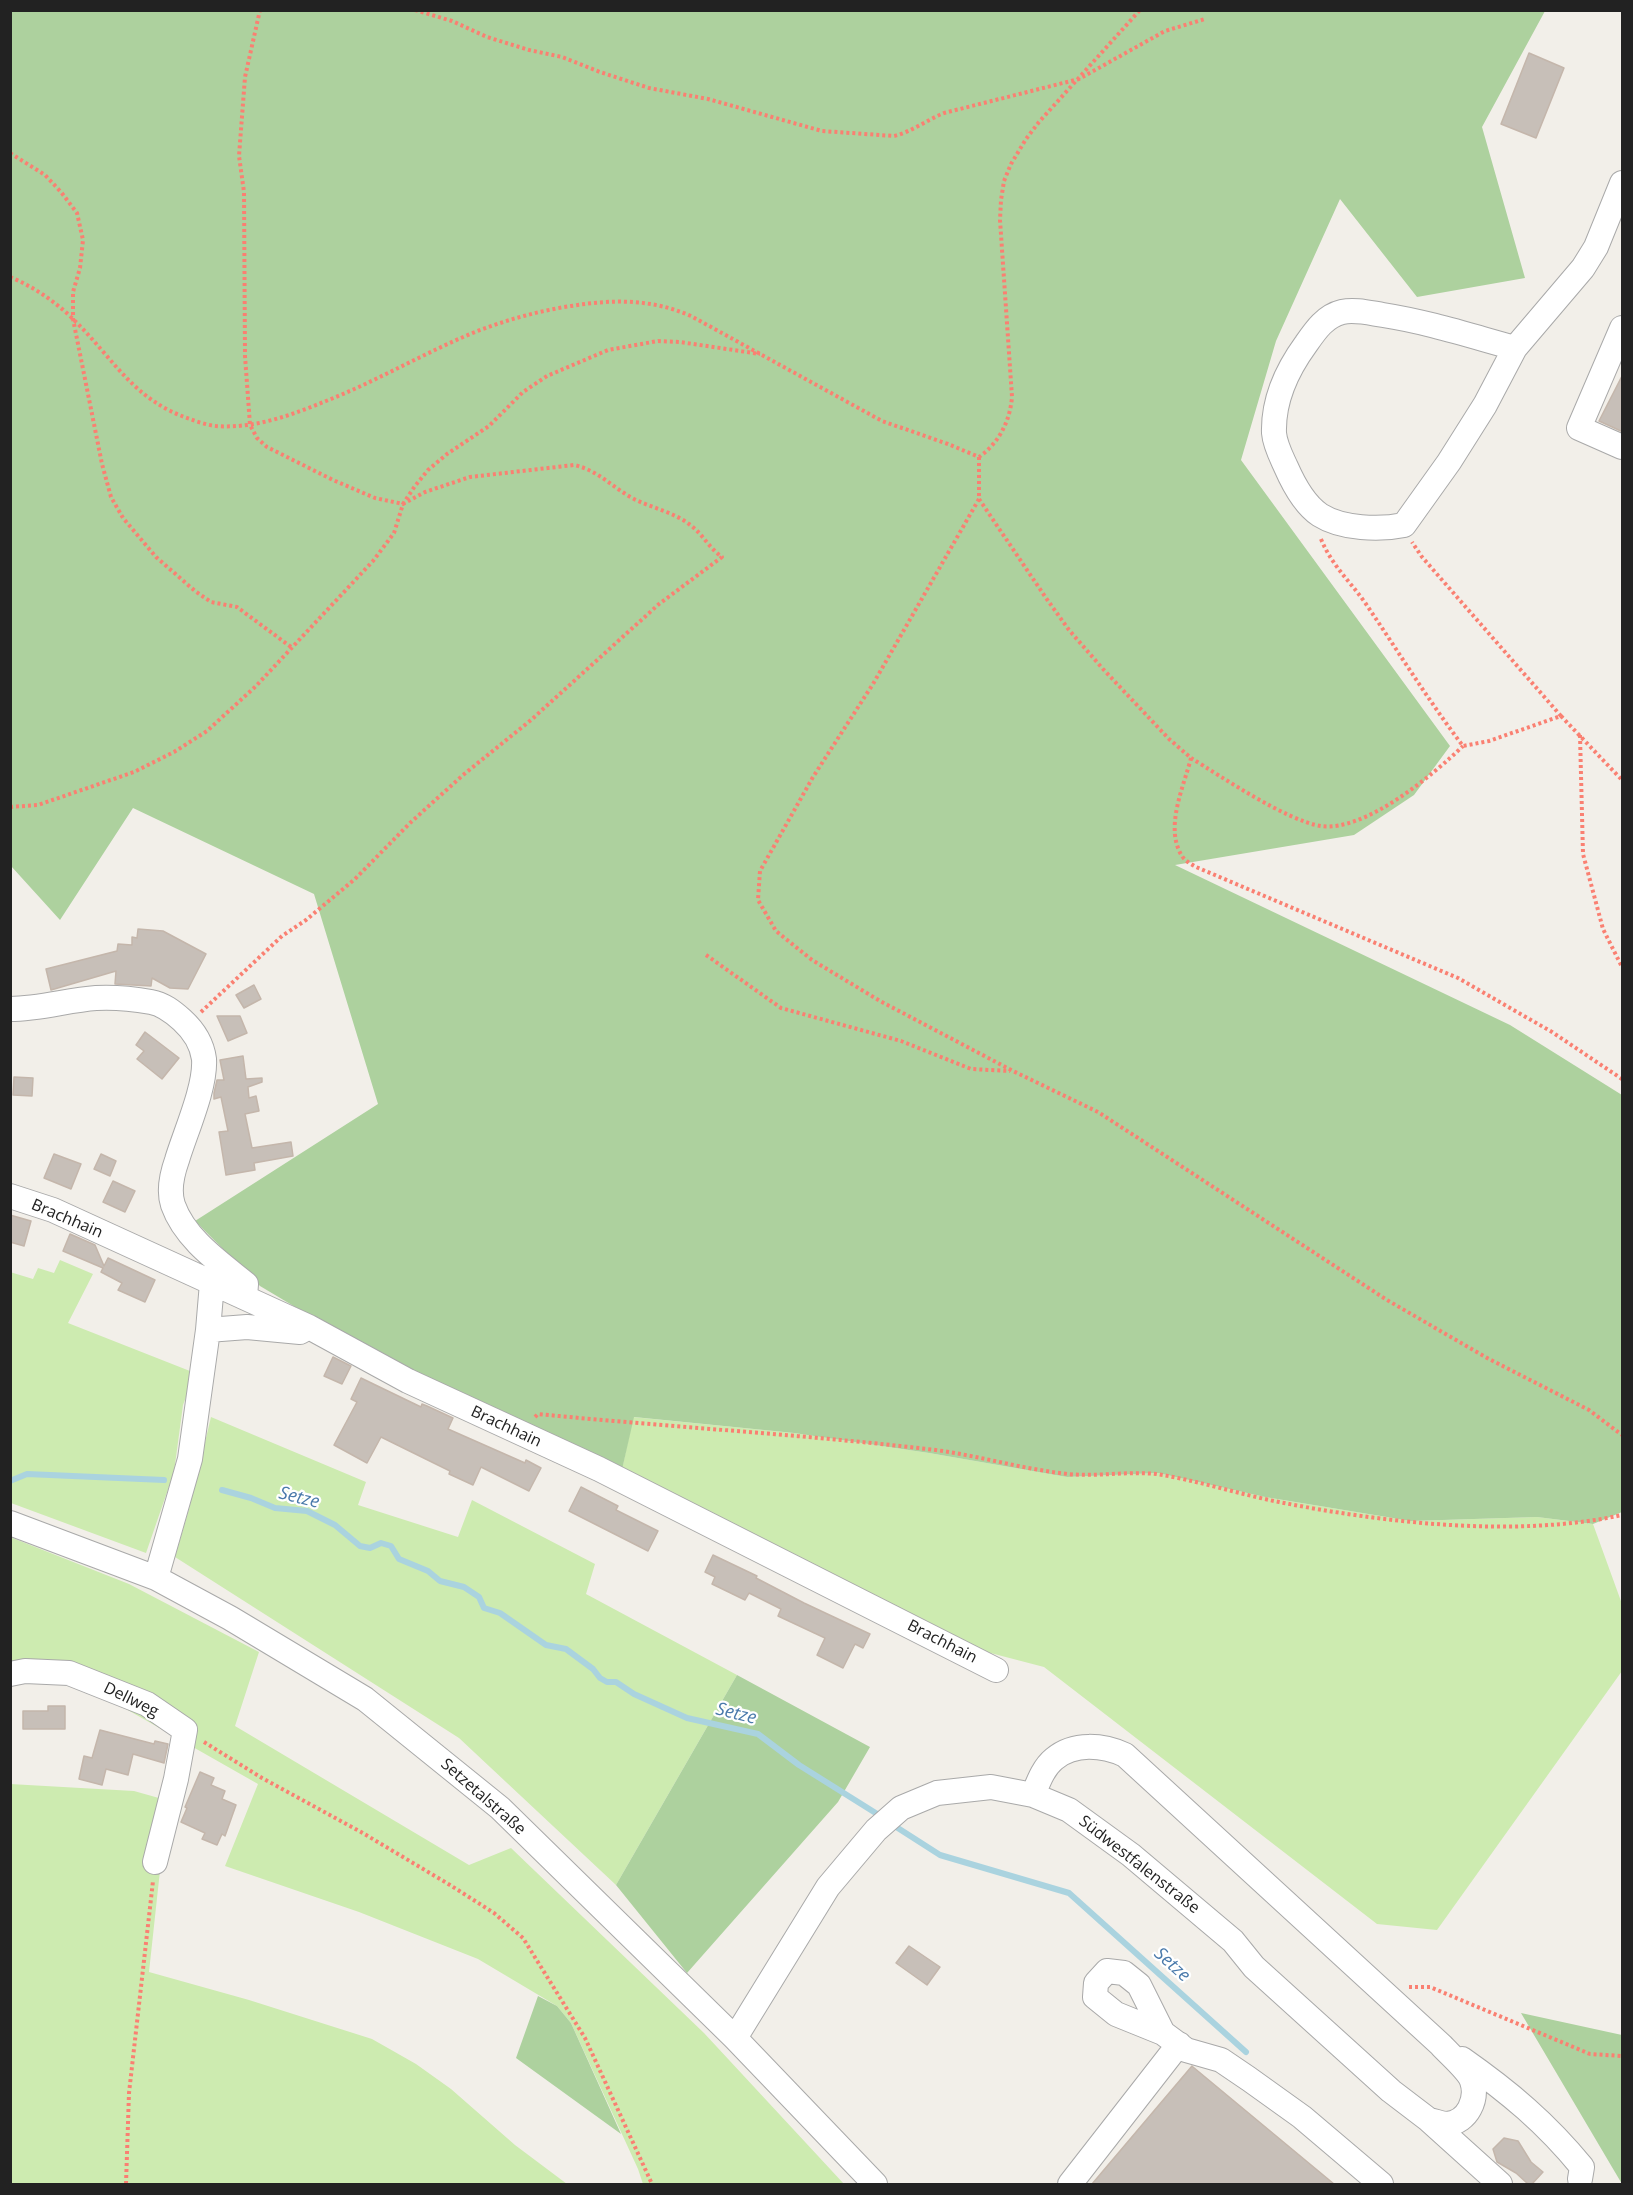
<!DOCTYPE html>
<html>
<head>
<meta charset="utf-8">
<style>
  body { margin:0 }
  #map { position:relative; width:1633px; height:2195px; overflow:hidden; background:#f2efe9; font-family:"Open Sans",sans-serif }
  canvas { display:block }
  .frame { position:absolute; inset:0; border:12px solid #222; pointer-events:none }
</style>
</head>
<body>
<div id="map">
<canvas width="1633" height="2195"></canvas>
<div class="frame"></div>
</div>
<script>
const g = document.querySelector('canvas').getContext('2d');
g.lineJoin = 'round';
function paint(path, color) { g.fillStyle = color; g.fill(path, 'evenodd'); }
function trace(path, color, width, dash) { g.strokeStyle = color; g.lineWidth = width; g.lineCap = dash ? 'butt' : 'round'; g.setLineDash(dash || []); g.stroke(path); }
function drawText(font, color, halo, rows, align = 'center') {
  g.font = font + ' "Open Sans",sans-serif'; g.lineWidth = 4.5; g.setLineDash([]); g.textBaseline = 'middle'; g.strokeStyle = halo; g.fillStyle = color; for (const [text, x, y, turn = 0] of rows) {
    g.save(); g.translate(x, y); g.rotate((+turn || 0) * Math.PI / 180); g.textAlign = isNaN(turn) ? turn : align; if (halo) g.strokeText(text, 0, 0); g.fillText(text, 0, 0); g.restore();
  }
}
const grass = new Path2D(`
  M 60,1260 L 93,1274 L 68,1323 L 195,1373 L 183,1405 L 174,1472 L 146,1553 L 11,1503 L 10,1272 L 33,1279 L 38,1268 L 54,1273 Z
  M 211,1417 L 366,1482 L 358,1505 L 458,1537 L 472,1500 L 595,1564 L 586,1594 L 737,1675 L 616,1885 L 459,1738 L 175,1557 L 189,1509 Z
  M 633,1417 L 794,1433 L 929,1453 L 1067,1477 L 1158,1473 L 1265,1497 L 1411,1521 L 1537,1517 L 1593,1524 L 1622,1604 L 1622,1671 L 1437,1930 L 1377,1924 L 1044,1667 L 933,1638 L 621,1474 Z
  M 10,1537 L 129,1584 L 259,1652 L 235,1726 L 469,1865 L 511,1848 L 704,2033 L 844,2184 L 643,2184 L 638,2169 L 571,2023 L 557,2006 L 478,1959 L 359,1912 L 225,1866 L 258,1784 L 75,1680 L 11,1672 Z
  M 10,1784 L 134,1791 L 173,1802 L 163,1843 L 149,1972 L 249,2000 L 372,2039 L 416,2064 L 451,2089 L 515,2145 L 567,2184 L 11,2184 Z`);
const forest = new Path2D(`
  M 10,11 L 1545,11 L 1482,127 L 1525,278 L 1417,297 L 1340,199 L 1276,341 L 1241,460 L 1450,746 L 1414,795 L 1354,835 L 1175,865 L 1510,1025 L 1622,1095 L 1622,1512 L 1593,1524 L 1537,1517 L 1411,1521 L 1265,1497 L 1158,1473 L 1067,1477 L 929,1453 L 794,1433 L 634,1417 L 621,1474 L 406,1373 L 260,1286 L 195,1221 L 378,1104 L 314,894 L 133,808 L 60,920 L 11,866 Z
  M 737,1675 L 870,1747 L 838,1802 L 687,1973 L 616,1885 Z
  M 538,1996 L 557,2006 L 571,2023 L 621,2134 L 516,2058 Z
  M 1521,2013 L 1622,2035 L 1622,2184 Z`);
const stream = new Path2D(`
  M 10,1481 L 27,1474 L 164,1480
  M 222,1490 L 251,1498 L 275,1508 L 307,1511 L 335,1525 L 360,1546 L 370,1548 L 381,1543 L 391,1546 L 399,1559 L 428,1571 L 440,1581 L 464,1587 L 479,1597 L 484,1608 L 500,1613 L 546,1645 L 566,1649 L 593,1669 L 600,1678 L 607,1682 L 616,1682 L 634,1694 L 687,1718 L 758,1734 L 799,1765 L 882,1817
  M 890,1823 L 940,1855 L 1069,1893 L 1246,2052`);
const building = new Path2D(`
  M 1529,53 L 1564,68 L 1536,138 L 1501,124 Z
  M 1623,374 L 1623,432 L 1599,421 Z
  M 138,929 L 163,931 L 206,954 L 188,989 L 170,988 L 152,978 L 151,986 L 115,984 L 116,971 L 51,990 L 46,969 L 117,951 L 118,944 L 132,945 L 132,937 L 137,938 Z
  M 254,985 L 261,999 L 244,1008 L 236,995 Z
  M 217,1016 L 240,1016 L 247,1033 L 228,1041 Z
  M 145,1032 L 179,1058 L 162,1079 L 137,1059 L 144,1051 L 136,1045 Z
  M 243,1056 L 246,1079 L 262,1078 L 262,1082 L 248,1087 L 249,1098 L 256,1096 L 259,1111 L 245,1114 L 252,1148 L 291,1142 L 293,1156 L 254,1163 L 255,1170 L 226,1175 L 219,1132 L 228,1131 L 221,1097 L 214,1099 L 214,1093 L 217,1080 L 224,1080 L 220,1060 Z
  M 14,1077 L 33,1078 L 32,1096 L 13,1095 Z
  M 54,1154 L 81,1164 L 71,1189 L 44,1178 Z
  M 101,1154 L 116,1161 L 110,1176 L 94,1169 Z
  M 113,1181 L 135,1191 L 125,1212 L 103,1202 Z
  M 10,1215 L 31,1221 L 24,1246 L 10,1242 Z
  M 70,1234 L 95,1245 L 104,1266 L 108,1258 L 155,1280 L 145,1302 L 118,1290 L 122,1283 L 101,1272 L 103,1268 L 63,1251 Z
  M 333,1357 L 351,1366 L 342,1384 L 324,1376 Z
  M 361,1378 L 421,1407 L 422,1404 L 427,1406 L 453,1418 L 448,1429 L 525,1463 L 526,1460 L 541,1468 L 529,1491 L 481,1467 L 473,1485 L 449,1474 L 450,1471 L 381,1437 L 367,1463 L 334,1445 L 357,1402 L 351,1399 Z
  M 581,1487 L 618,1506 L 616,1510 L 658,1531 L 648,1551 L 569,1511 Z
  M 713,1555 L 757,1576 L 756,1578 L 804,1603 L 870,1634 L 863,1648 L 855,1644 L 843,1668 L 817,1655 L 825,1638 L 778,1616 L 781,1609 L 749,1593 L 745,1600 L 712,1584 L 715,1577 L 705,1572 Z
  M 48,1706 L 65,1706 L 65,1729 L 23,1729 L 23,1711 L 48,1711 Z
  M 100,1730 L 154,1744 L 155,1741 L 168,1744 L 164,1763 L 133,1754 L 128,1775 L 106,1769 L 102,1785 L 79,1779 L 84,1756 L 92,1758 Z
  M 200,1772 L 214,1778 L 211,1785 L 225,1791 L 222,1799 L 236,1805 L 225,1836 L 222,1834 L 217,1845 L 202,1839 L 205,1833 L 181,1822 L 187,1808 L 185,1807 Z
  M 909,1946 L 940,1967 L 927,1985 L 896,1963 Z
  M 1192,2066 L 1193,2067 L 1334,2184 L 1092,2184 Z
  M 1504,2138 L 1518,2141 L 1531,2162 L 1543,2172 L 1532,2184 L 1528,2184 L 1516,2173 L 1497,2162 L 1493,2149 Z`);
const path = new Path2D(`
  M 415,10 L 452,21 L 487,37 L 529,50 L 562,57 L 600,72 L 649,88 L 708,99 L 822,131 L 894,136 C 911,132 927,120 944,113 L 1079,79 L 1165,31 L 1205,19
  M 10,153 L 45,175 L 61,192 L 77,213 L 83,240 L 80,268 L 73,292 L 73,319 L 102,464 L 111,497 L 123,518 L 156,557 L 195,591 L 211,602 L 237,607 L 291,647
  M 10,277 C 34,287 56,302 74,320 C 114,359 133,400 190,419 C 198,422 207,425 216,426 C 254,429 292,415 326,401 C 377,381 424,353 475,332 C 506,320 538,311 571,306 C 614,299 652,299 691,316 L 882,421 L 948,444 L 979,457 C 999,443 1010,421 1012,397 L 1000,220 L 1001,200 L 1004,181 L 1011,164 L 1026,139 L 1039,122 L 1140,10
  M 979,457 L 979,499 L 1046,598 L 1069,630 L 1103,669 L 1169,739 L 1191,758 C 1184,786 1164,828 1182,856 C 1185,861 1191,864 1196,867 L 1458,978 L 1552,1032 L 1622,1079
  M 979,499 L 873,684 L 813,777 L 760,871 L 758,900 L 776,931 L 812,960 L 880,1001 L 1013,1071 L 1098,1112 L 1387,1300 L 1489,1359 L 1589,1410 L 1622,1435
  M 1321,539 C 1332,566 1350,581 1366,604 C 1398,651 1428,700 1463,746 L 1489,741 L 1561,716 L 1422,557 L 1412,542
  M 1561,716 L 1622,780
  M 1580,735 L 1583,854 L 1603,929 L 1622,967
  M 1191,758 C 1222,777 1287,821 1321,826 C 1365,832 1433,775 1463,746
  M 10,807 L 38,805 L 134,772 L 174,752 L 207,731 L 256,686 L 373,561 L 394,533 L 403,504 L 415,486 L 428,470 L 447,454 L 489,426 L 523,392 L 547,376 L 608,350 L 658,341 L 680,342 L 760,354
  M 706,955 L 781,1008 L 901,1041 L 971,1069 L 1010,1071
  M 201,1012 L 282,936 L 306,920 L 355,879 L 410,823 L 463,775 L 531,720 L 659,604 L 722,557 C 709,548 702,533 689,524 C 673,512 652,508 634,499 C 613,488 598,470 574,465 L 470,477 L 425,492 L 403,504 L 375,498 L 333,480 L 267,447 L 257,438 L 250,425 L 245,356 L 244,192 L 239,156 L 245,77 L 260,10
  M 535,1417 L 538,1414 C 668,1427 798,1434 927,1449 C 974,1454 1020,1469 1068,1474 C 1097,1477 1127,1471 1156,1474 C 1196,1480 1238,1494 1279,1502 C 1385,1523 1516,1538 1622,1515
  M 204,1742 L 262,1778 L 361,1832 L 450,1885 L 494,1913 L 523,1938 L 585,2038 L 652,2184
  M 1409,1987 L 1430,1987 L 1590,2054 L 1622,2056
  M 126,2184 L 129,2093 L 153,1881`);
const minor = new Path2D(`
  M 1622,328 L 1579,428 L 1622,447
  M 1515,348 C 1471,336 1428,322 1383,315 C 1370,313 1355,309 1342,312 C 1325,316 1315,331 1306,344 C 1287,370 1273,401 1274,433 C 1275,445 1281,456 1286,467 C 1293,483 1305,505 1320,515 C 1342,529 1380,530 1404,525 L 1449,462 L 1485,405 L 1515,348 L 1583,268 L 1596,247 L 1622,183
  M 10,1009 C 40,1009 68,1000 96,998 C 114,997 134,999 151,1002 C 163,1004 173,1012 182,1020 C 193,1030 202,1044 204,1059 C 206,1087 185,1133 177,1160 C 172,1174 168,1190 173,1205 C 185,1239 219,1262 246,1284 L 245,1297
  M 10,1196 L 53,1210 L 309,1327 L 408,1381 L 599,1469 L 996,1670
  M 208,1330 L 247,1327 L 300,1332 L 307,1328
  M 10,1523 L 156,1578 L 230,1618 L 365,1699 L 500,1808 L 735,2038 L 875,2184
  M 156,1578 L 190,1459 L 208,1330 L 212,1283
  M 10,1674 L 25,1671 L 69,1673 L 147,1704 L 185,1730 L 176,1779 L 155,1862
  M 1033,1795 C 1038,1783 1043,1768 1054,1759 C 1074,1742 1103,1745 1125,1755 L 1441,2045 C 1449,2054 1469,2071 1472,2081 C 1478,2099 1468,2122 1447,2124 C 1442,2124 1435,2121 1429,2120
  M 1163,2033 L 1139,1985 L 1124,1973 L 1107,1971 L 1096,1983 L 1095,1997 L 1116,2014 L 1163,2033 L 1186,2050 L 1221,2060 L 1249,2079 L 1302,2117 L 1381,2184
  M 735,2038 L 828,1887 L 876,1830 L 901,1808 L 937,1793 L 991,1787 L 1033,1795 L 1069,1810 L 1131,1855 L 1233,1941 L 1254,1967 L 1391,2091 L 1429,2120 L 1500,2184
  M 1462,2059 C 1509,2092 1546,2123 1582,2167 L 1580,2179
  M 1070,2184 L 1179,2044`);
const streetNames = [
  ["Brachhain",67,1219,23],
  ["Brachhain",506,1427,25],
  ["Brachhain",942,1642,27],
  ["Dellweg",131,1700,26],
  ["Setzetalstraße",483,1797,41],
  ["Südwestfalenstraße",1139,1865,38]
];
const waterNames = [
  ["Setze",299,1498,14],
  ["Setze",736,1714,14],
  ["Setze",1172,1965,42]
];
paint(grass, '#cdebb0');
paint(forest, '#add19e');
trace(stream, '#aad3df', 6);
paint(building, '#c7bfb8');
trace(building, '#c4b6ab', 1.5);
trace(minor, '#a9a9a9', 26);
trace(path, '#fa8072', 4, [3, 3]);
trace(minor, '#fff', 24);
drawText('16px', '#222', '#fff', streetNames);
drawText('italic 18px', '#4a7aab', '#fff', waterNames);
</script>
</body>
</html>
